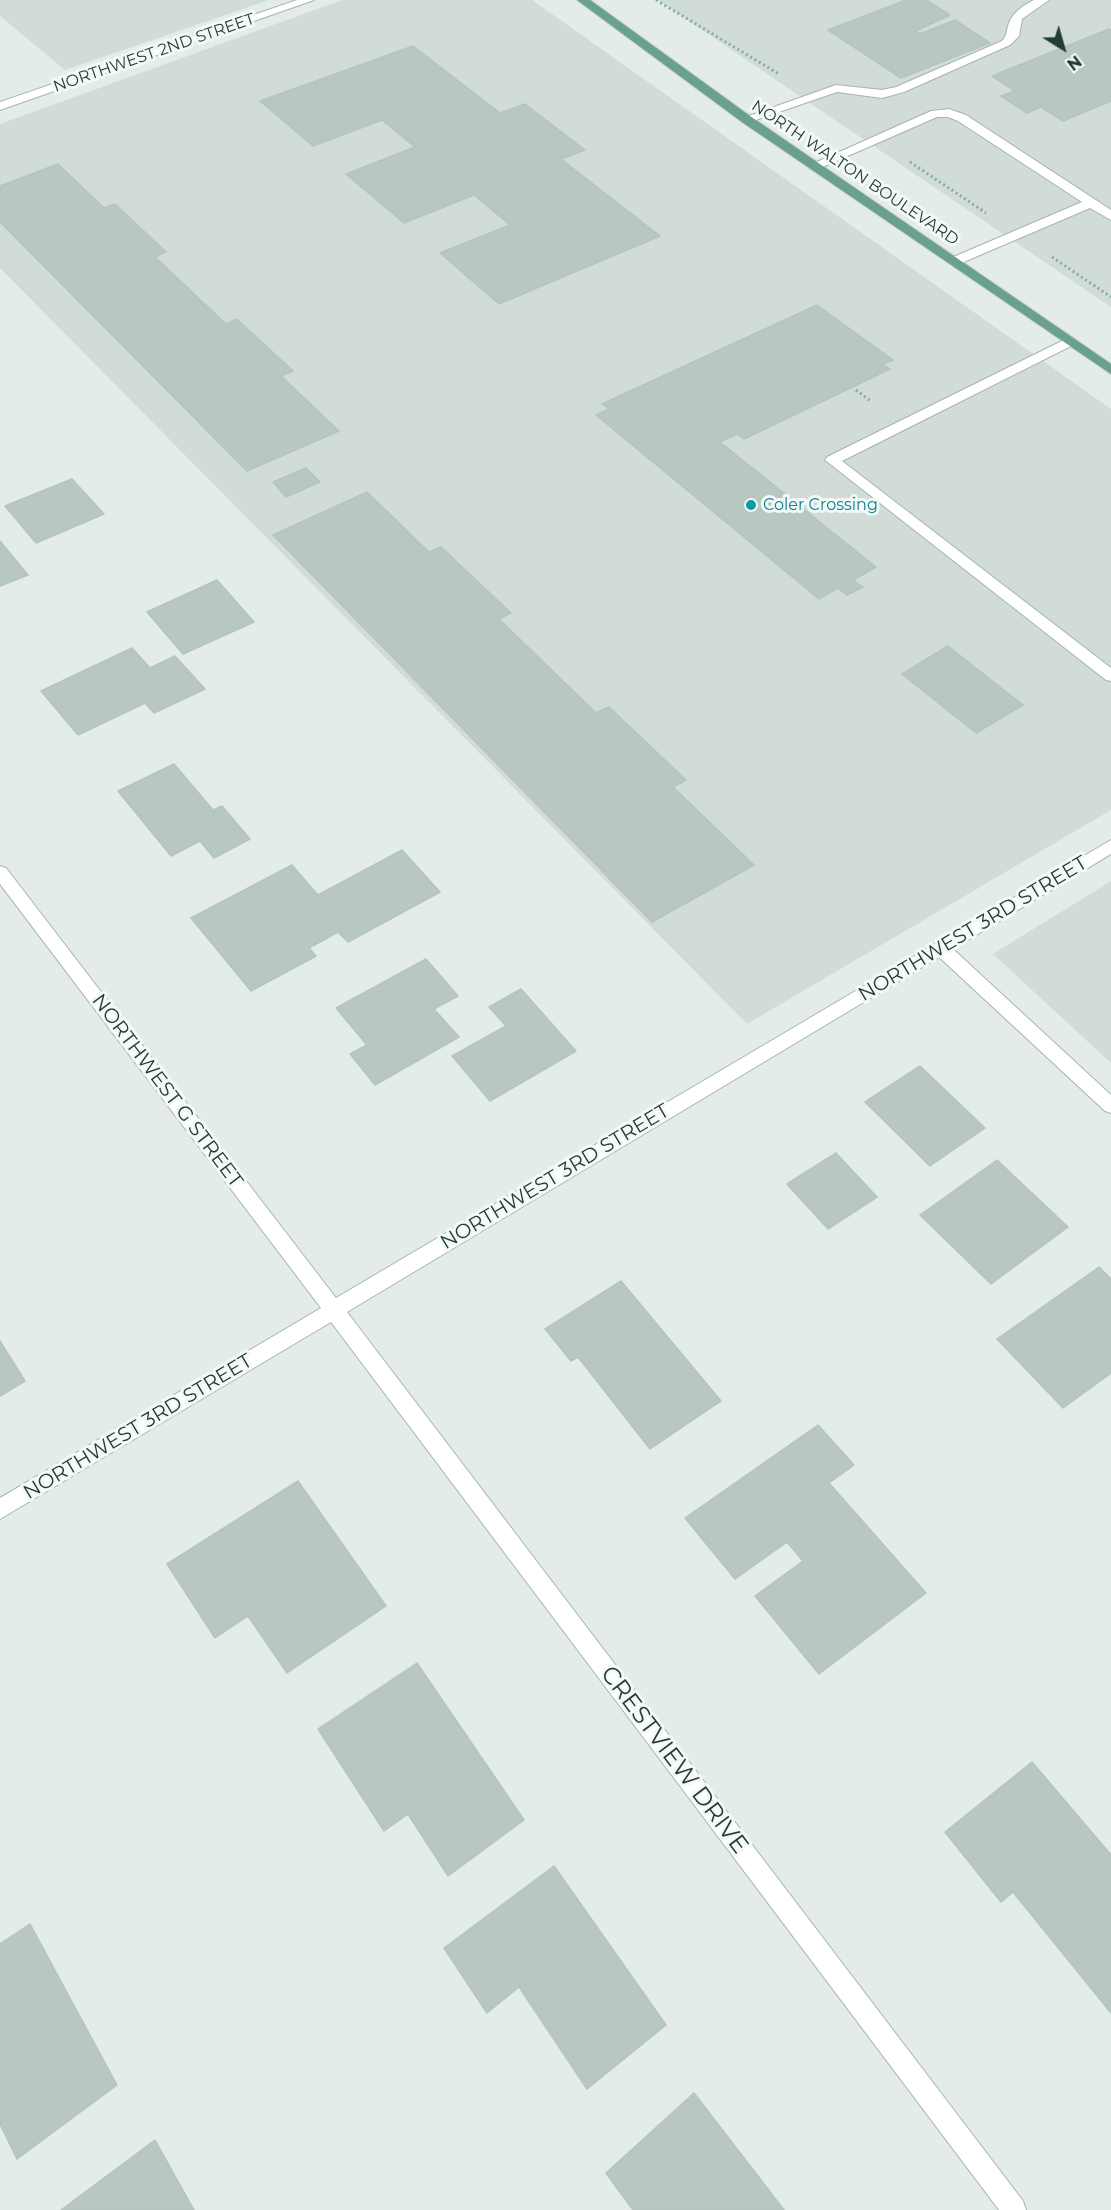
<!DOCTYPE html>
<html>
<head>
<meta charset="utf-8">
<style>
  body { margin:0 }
  #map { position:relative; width:1111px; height:2210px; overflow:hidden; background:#e3ece8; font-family:Montserrat,sans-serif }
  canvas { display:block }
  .north { position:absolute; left:1033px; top:18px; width:60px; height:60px; -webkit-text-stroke:4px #f3f9f6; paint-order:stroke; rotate:143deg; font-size:16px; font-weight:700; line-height:24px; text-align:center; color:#233d35 }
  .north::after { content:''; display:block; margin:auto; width:21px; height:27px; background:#233d35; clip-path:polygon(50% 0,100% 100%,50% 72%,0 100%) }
</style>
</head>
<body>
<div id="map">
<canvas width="1111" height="2210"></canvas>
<div class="north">N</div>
</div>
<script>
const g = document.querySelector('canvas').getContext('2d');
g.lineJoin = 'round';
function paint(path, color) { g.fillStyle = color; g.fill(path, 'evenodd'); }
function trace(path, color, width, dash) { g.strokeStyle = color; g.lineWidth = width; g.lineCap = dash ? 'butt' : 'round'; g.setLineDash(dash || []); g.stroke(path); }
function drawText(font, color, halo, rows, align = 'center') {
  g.font = font + ' Montserrat,sans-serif'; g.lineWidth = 6; g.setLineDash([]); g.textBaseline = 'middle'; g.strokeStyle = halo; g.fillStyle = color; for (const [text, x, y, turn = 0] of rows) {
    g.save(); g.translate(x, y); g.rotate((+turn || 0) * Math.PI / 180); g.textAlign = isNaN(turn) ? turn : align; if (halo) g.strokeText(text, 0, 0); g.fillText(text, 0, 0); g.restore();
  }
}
const built = new Path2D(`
  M 0,0 L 269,0 L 65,70 L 0,16 Z
  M 342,0 L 532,0 L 1111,409 L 1111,810 L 747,1024 L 0,268 L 0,124 Z
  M 658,0 L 1111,0 L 1111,307 Z
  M 1111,881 L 1111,1063 L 993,954 Z`);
const building = new Path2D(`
  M 906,0 L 926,0 L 950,15 L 916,31 L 920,34 L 955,20 L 990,43 L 901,78 L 828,30 Z
  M 1109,29 L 1111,30 L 1111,101 L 1063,121 L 1041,107 L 1027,113 L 1001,96 L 1015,91 L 992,76 Z
  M 413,46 L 500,113 L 525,104 L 585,150 L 561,159 L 660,236 L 499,304 L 440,253 L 510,225 L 474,195 L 404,223 L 346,174 L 415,147 L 382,120 L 313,146 L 260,101 Z
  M 58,164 L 104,208 L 115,204 L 166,252 L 155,257 L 226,324 L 237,319 L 293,371 L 281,376 L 339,431 L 247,471 L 0,222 L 0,186 Z
  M 817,305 L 893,360 L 883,364 L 890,369 L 744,439 L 737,434 L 720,442 L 876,567 L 853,580 L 863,587 L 847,595 L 838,588 L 819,599 L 596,415 L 609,409 L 602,404 Z
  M 306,468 L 320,482 L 286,497 L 273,482 Z
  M 72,479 L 104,514 L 36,543 L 5,506 Z
  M 367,492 L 429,552 L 441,547 L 511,613 L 499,619 L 596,713 L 609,707 L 686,780 L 673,787 L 754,865 L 652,922 L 273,535 Z
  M 0,541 L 28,575 L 0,586 Z
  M 217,580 L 254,622 L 183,654 L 147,612 Z
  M 948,646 L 1023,705 L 976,733 L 902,674 Z
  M 132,648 L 150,668 L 175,656 L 205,689 L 154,713 L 145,703 L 78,735 L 41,691 Z
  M 174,764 L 213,810 L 222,806 L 250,839 L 214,858 L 200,841 L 171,856 L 118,791 Z
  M 402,850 L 440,892 L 348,942 L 338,932 L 309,948 L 316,956 L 251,991 L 191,918 L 292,865 L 318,895 Z
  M 426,959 L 458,996 L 434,1009 L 459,1037 L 375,1085 L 350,1054 L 367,1045 L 336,1008 Z
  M 521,989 L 576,1051 L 490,1101 L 452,1056 L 506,1026 L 489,1007 Z
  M 920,1066 L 985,1128 L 930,1166 L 865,1102 Z
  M 836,1153 L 877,1197 L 828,1229 L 787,1184 Z
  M 997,1160 L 1068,1227 L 991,1284 L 920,1215 Z
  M 1099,1267 L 1111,1279 L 1111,1373 L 1063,1408 L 997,1339 Z
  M 621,1281 L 721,1401 L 650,1449 L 578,1357 L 571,1361 L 545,1329 Z
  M 0,1341 L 25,1381 L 0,1396 Z
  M 818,1425 L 854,1465 L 829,1483 L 926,1593 L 819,1674 L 755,1596 L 803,1561 L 787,1542 L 735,1579 L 685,1518 Z
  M 298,1481 L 386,1606 L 287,1673 L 248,1616 L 215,1638 L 167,1564 Z
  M 417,1663 L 524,1820 L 448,1876 L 408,1814 L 384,1831 L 318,1729 Z
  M 1032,1762 L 1111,1855 L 1111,2013 L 1013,1892 L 1001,1902 L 945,1832 Z
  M 554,1866 L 666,2025 L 587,2089 L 519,1987 L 487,2013 L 444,1948 Z
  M 30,1924 L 117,2085 L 17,2159 L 0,2124 L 0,1944 Z
  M 694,2093 L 784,2210 L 633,2210 L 606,2173 Z
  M 155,2140 L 194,2210 L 61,2210 Z`);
const path = new Path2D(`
  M 656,0 L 779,74
  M 910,162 L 986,213
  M 1052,257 L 1111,297
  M 856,390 L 872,402`);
const minor = new Path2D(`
  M 297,0 L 314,0 L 0,110 L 0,102 Z
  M 1034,0 L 1049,0 L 1022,19 L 1019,36 L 1010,45 L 904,92 L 882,98 L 837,92 L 750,122 L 742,122 L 740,119 L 836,85 L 882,90 L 896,87 L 1002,41 C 1008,34 1006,31 1009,23 C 1013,12 1024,5 1034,0 Z
  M 949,109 L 966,115 L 1111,210 L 1111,220 L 1090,208 L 959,264 L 951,264 L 949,261 L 951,258 L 1082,202 L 958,121 L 948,117 L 937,117 L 818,169 L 810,169 L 808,166 L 931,111 Z
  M 1070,337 L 1077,341 L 1075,344 L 842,461 L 1111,668 L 1111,681 L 1106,680 L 825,460 L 827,457 Z
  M 1111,840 L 1111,854 L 953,949 L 1111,1095 L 1111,1113 L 1105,1111 L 939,957 L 347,1312 L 1023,2201 L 1026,2210 L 999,2210 L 331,1322 L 0,1519 L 0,1498 L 321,1308 L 0,884 L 0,866 L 6,868 L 336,1298 Z`);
const major = new Path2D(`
  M 577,0 L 590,0 L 750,116 L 1111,364 L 1111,374 L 742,122 Z`);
const markers = [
  [751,505,6,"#0f9aa8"]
];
const farStreetnames = [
  ["NORTHWEST 2ND STREET",154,53,-19],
  ["NORTH WALTON BOULEVARD",855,173,34]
];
const farCulturenames = [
  ["Coler Crossing",763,505]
];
const streetNames = [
  ["NORTHWEST 3RD STREET",973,929,-31],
  ["NORTHWEST G STREET",167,1091,53],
  ["NORTHWEST 3RD STREET",555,1177,-31],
  ["NORTHWEST 3RD STREET",138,1427,-31]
];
const nearStreetnames = [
  ["CRESTVIEW DRIVE",674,1760,53]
];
paint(built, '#d1dcd7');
paint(building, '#b8c7c1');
trace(building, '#b5c5be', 1.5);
trace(minor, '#a6b4af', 2);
trace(major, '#c1c9c6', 2);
trace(path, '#85aea0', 3, [2, 3]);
paint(minor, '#fff');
paint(major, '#69a090');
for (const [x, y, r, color] of markers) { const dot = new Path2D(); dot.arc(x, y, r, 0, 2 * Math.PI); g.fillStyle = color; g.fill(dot); trace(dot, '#f3f9f6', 2); }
drawText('16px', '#233d35', '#f3f9f6', farStreetnames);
drawText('16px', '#0d838f', '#f3f9f6', farCulturenames, 'left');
drawText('20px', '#233d35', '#f3f9f6', streetNames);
drawText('24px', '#233d35', '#f3f9f6', nearStreetnames);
</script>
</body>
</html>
